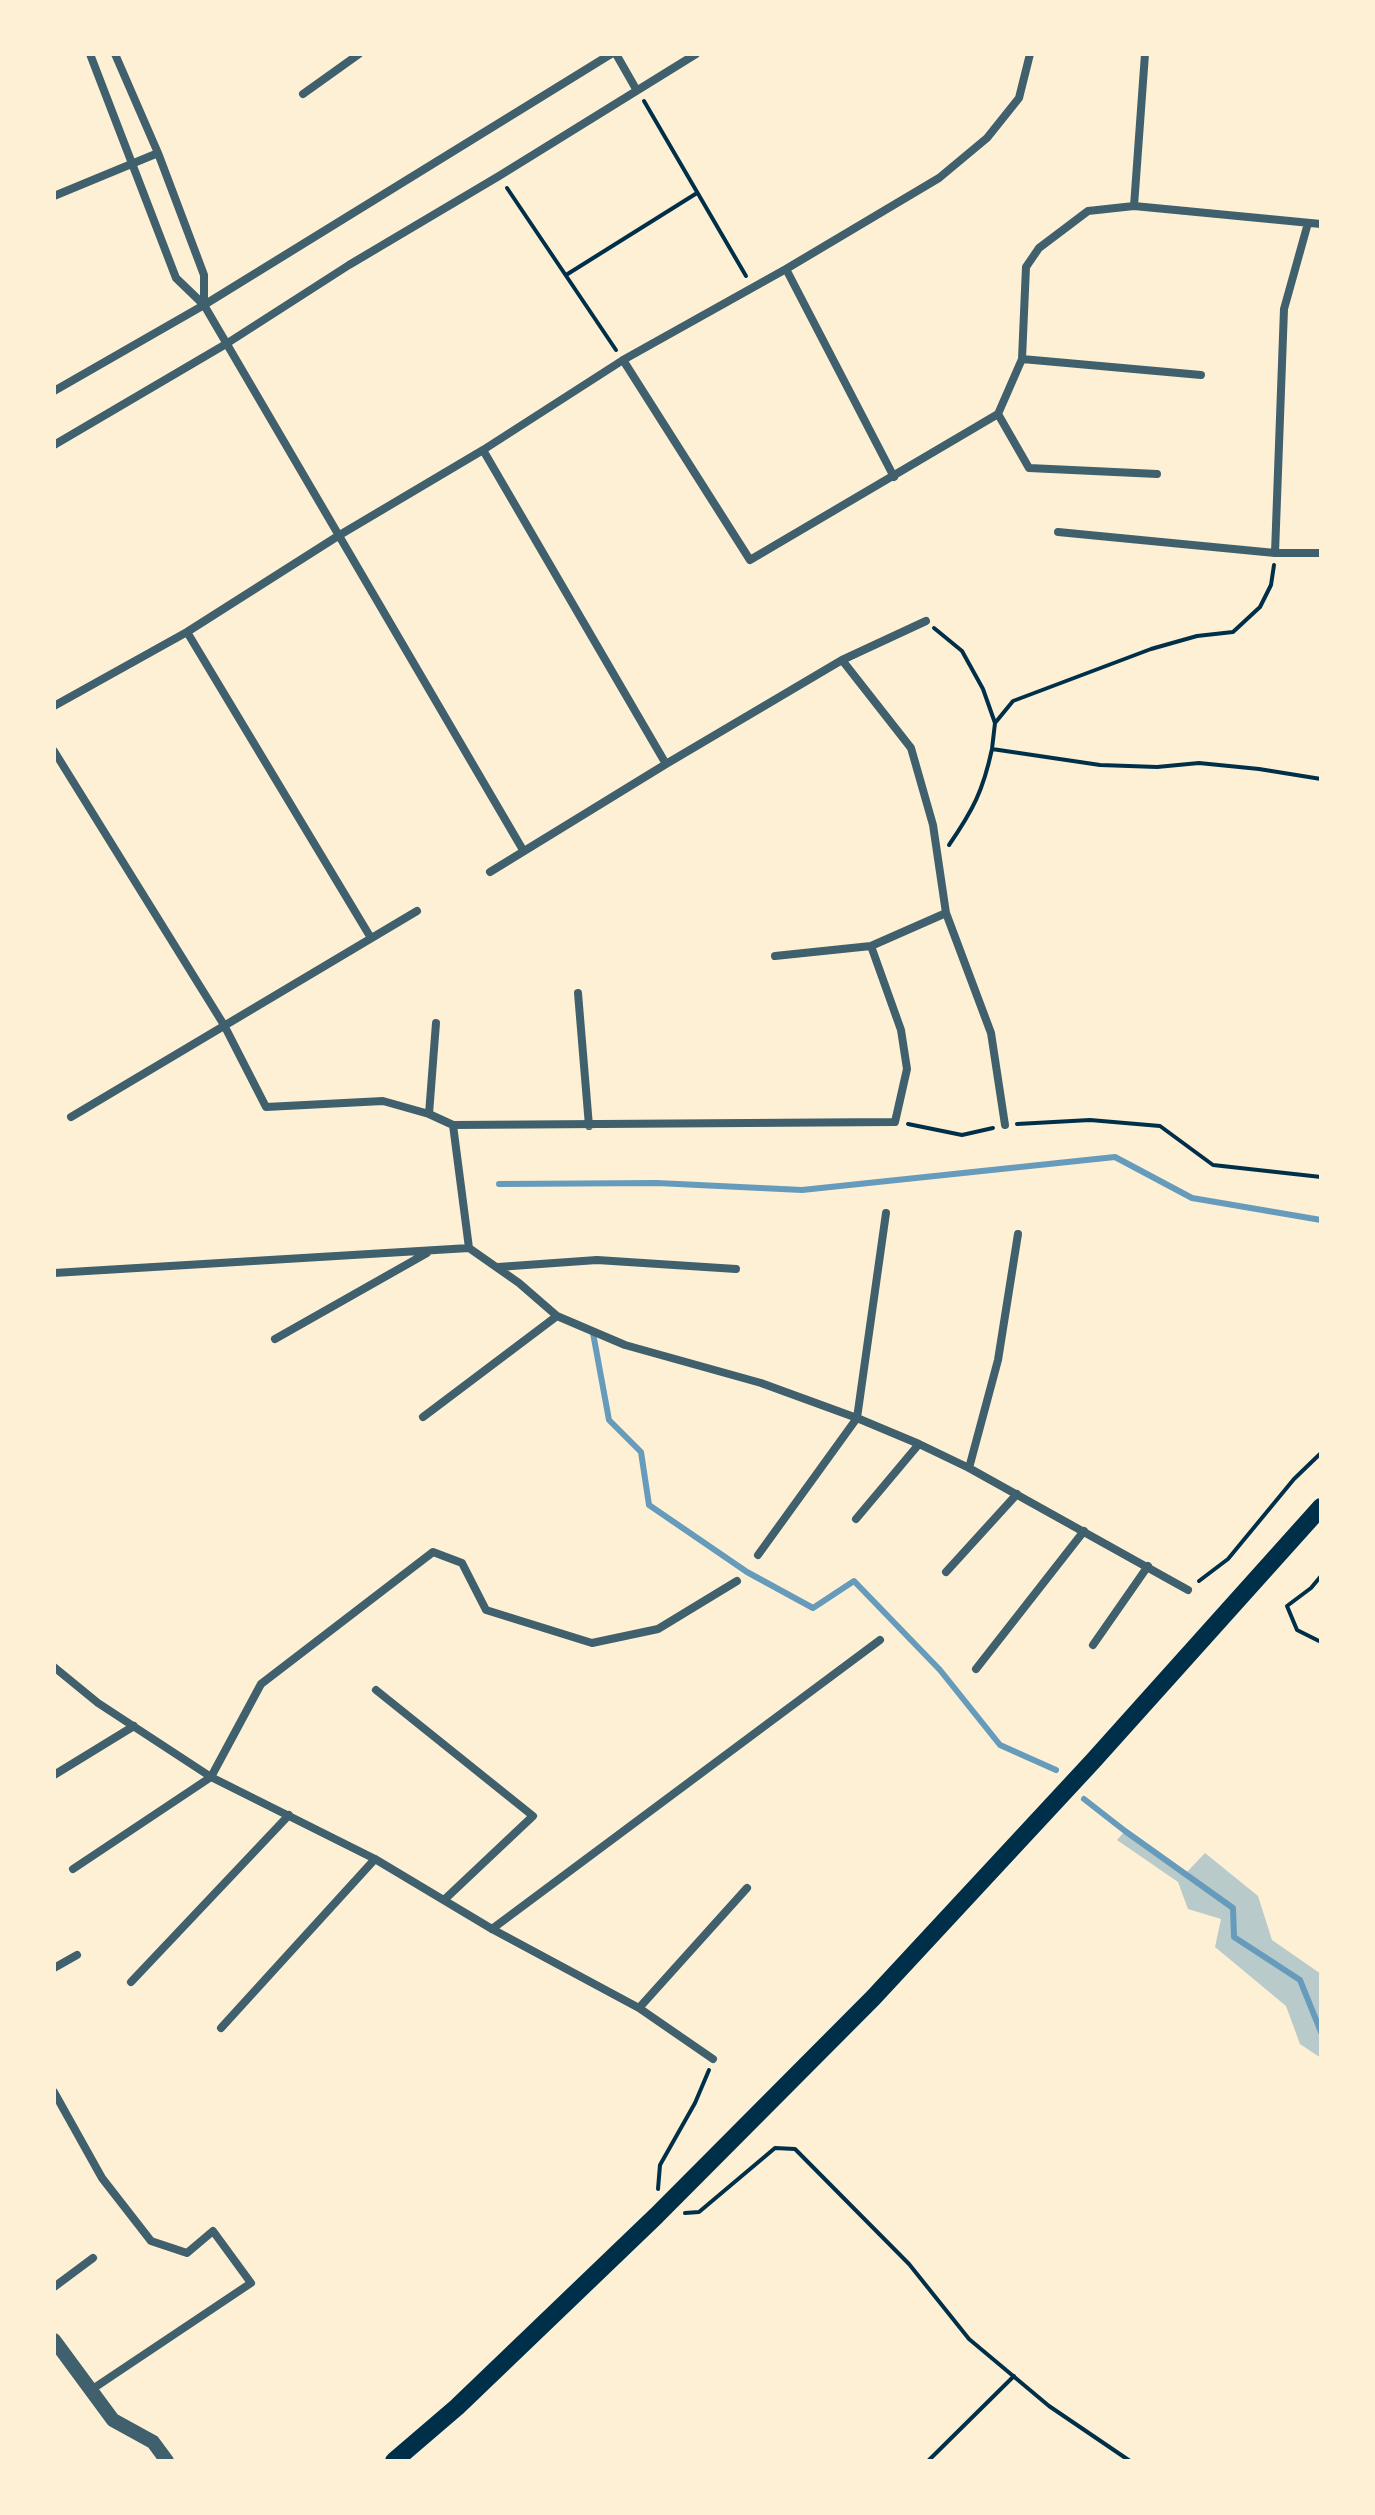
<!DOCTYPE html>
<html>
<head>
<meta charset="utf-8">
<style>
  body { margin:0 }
  #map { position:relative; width:1375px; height:2515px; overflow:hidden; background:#fdf0d5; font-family:"Work Sans",sans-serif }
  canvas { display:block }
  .frame { position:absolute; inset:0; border:56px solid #fdf0d5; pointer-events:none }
</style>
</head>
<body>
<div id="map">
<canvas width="1375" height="2515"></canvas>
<div class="frame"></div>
</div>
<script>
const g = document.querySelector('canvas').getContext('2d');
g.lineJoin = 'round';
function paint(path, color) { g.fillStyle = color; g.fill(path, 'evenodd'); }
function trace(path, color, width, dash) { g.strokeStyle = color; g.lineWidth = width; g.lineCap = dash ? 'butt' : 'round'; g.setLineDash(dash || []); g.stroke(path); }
const green = new Path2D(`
  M 1125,1831 L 1186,1873 L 1205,1853 L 1258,1896 L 1272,1940 L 1321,1974 L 1321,2058 L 1300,2044 L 1286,2006 L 1215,1947 L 1221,1919 L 1188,1909 L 1178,1882 L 1117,1840 Z`);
const stream = new Path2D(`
  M 499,1184 L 657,1183 L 802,1190 L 1115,1157 L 1192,1198 L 1321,1220
  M 593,1333 L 609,1420 L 641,1452 L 649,1505 L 747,1572 L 813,1608 L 854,1581 L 940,1670 L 1000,1745 L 1056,1770
  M 1084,1799 L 1125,1831 L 1233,1908 L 1234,1937 L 1300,1980 L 1321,2032`);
const path = new Path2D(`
  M 644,101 L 746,276
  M 507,188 L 616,350
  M 566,275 L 697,193
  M 934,628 L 962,651 L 983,689 L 995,723 L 992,749
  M 995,723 L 1013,701 L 1151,649 L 1197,636 L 1233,632 L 1260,607 L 1271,585 L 1274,565
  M 949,845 C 973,810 983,791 992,749 L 1100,765 L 1157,767 L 1199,763 L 1259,769 L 1321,779
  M 908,1124 L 962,1135 L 993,1128
  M 1017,1124 L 1090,1120 L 1160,1126 L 1213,1165 L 1321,1177
  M 1321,1576 L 1311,1588 L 1287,1606 L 1297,1630 L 1321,1642
  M 1199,1581 L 1228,1559 L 1294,1479 L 1321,1453
  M 658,2189 L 660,2165 L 695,2103 L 709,2070
  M 685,2213 L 699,2212 L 775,2148 L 795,2149 L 909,2264 L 969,2339 L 1049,2406 L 1130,2461
  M 928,2461 L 1014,2376`);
const minor = new Path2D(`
  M 90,54 L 176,278 L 204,305 L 523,850
  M 115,54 L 158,153 L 204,275 L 204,305
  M 616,54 L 636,89
  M 303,94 L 359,54
  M 54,196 L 158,153
  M 1134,206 L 1145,54
  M 786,269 L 894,477
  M 1022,359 L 1201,375
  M 623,360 L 750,560 L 998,414 L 1022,359 L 1026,267 L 1039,248 L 1088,211 L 1134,206 L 1321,224
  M 54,391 L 204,305 L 611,54
  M 998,414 L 1029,468 L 1157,474
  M 54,445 L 226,344 L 349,265 L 499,176 L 696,54
  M 483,450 L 666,764
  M 1058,532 L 1275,553 L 1321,553
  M 1275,553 L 1284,309 L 1308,223
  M 187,632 L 371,938
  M 842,660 L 911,748 L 933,825 L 946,913 L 991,1033 L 1005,1125
  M 54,706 L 187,632 L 338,536 L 483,450 L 623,360 L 786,269 L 939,178 L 987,138 L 1019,98 L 1030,54
  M 54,751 L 224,1025 L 266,1107 L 383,1101 L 429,1114 L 453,1125 L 469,1248
  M 490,872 L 666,764 L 842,660 L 926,621
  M 775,956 L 871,946 L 946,913
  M 578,993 L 589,1126
  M 429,1114 L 436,1023
  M 71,1117 L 417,911
  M 453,1125 L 895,1122 L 907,1069 L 901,1030 L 871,946
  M 498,1267 L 597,1260 L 736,1269
  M 54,1273 L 469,1248 L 519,1283 L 557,1316 L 625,1345 L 761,1383 L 857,1418 L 919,1444 L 969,1468 L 1188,1590
  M 275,1339 L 427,1253
  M 423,1417 L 557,1316
  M 969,1468 L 998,1360 L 1018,1234
  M 856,1519 L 919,1444
  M 758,1555 L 857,1418 L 886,1213
  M 946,1572 L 1017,1494
  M 1093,1645 L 1148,1566
  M 54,1667 L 98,1703 L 211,1777 L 375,1859 L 492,1929 L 639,2008 L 713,2059
  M 976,1669 L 1084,1531
  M 376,1690 L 533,1816 L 444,1900
  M 54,1775 L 134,1726
  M 73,1869 L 211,1777 L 261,1684 L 433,1552 L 462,1563 L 486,1610 L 592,1643 L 658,1629 L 737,1581
  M 492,1929 L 880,1640
  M 54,1968 L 77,1955
  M 131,1982 L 289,1815
  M 639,2008 L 747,1888
  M 221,2028 L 375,1859
  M 54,2092 L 102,2178 L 151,2241 L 187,2253 L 213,2231 L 251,2283 L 91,2390
  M 54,2287 L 93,2258`);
const tertiary = new Path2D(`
  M 54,2340 L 113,2420 L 153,2442 L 167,2461`);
const primary = new Path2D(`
  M 394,2461 L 457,2407 L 656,2216 L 873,1998 L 1093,1761 L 1321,1507`);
paint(green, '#b9caca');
trace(stream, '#669bbc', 6);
trace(path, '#003049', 4);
trace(minor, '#3f606c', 8);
trace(tertiary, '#3f606c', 14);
trace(primary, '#003049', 18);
</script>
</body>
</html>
